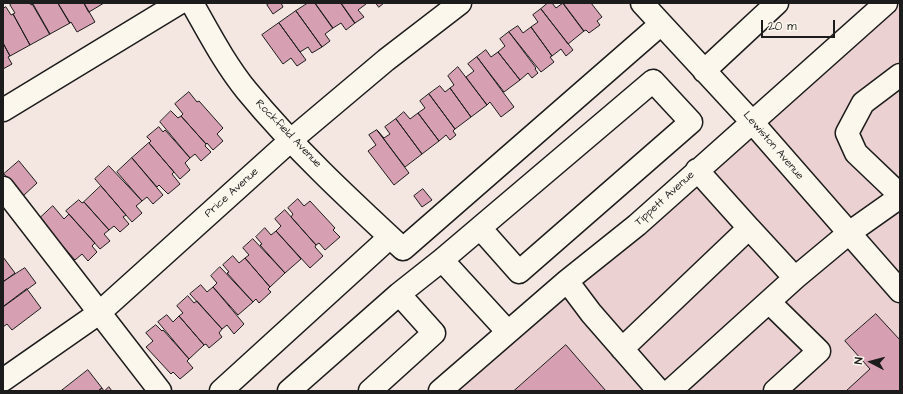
<!DOCTYPE html>
<html>
<head>
<meta charset="utf-8">
<style>
  body { margin:0 }
  #map { position:relative; width:903px; height:394px; overflow:hidden; background:#f4e6e0; font-family:"Architects Daughter",sans-serif }
  canvas { display:block }
  .frame { position:absolute; inset:0; border:4px solid #1c1c1c; pointer-events:none }
  .north { position:absolute; left:851px; top:342px; width:40px; height:40px; -webkit-text-stroke:3px #fbf7ec; paint-order:stroke; rotate:276deg; font-size:11px; font-weight:700; line-height:16px; text-align:center; color:#1c1c1c }
  .north::after { content:''; display:block; margin:auto; width:14px; height:18px; background:#1c1c1c; clip-path:polygon(50% 0,100% 100%,50% 72%,0 100%) }
  .scale { position:absolute; left:761px; top:20px; width:74px; height:18px; box-sizing:border-box; border:2px solid #1c1c1c; border-top:0; padding-left:5px; font-size:12px; line-height:14px; white-space:nowrap; color:#1c1c1c; -webkit-text-stroke:3px #fbf7ec; paint-order:stroke }
</style>
</head>
<body>
<div id="map">
<canvas width="903" height="394"></canvas>
<div class="frame"></div>
<div class="north">N</div>
<div class="scale">20 m</div>
</div>
<script>
const ctx = document.querySelector('canvas').getContext('2d');
ctx.lineJoin = 'round';
function fill(path, color) { ctx.fillStyle = color; ctx.fill(path, 'evenodd'); }
function strokePath(path, color, width, dash) { ctx.strokeStyle = color; ctx.lineWidth = width; ctx.lineCap = dash ? 'butt' : 'round'; ctx.setLineDash(dash || []); ctx.stroke(path); }
function write(font, color, halo, rows, align = 'center') {
  ctx.font = font + ' "Architects Daughter",sans-serif'; ctx.lineWidth = 3.5; ctx.setLineDash([]); ctx.textBaseline = 'middle'; ctx.strokeStyle = halo; ctx.fillStyle = color; for (const [text, x, y, turn = 0] of rows) {
    ctx.save(); ctx.translate(x, y); ctx.rotate((+turn || 0) * Math.PI / 180); ctx.textAlign = isNaN(turn) ? turn : align; if (halo) ctx.strokeText(text, 0, 0); ctx.fillText(text, 0, 0); ctx.restore();
  }
}
fill(new Path2D(`
  M879,3H900V391H442Z`), '#ebd1d2');
const building = new Path2D(`
  M13,3H30L31,5L33,4L50,34L30,45L13,14L15,13L10,5Z
  M32,3H58L70,23L50,34Z
  M58,3H84L95,22L77,32L71,22L70,23Z
  M84,3H104L89,12Z
  M270,3H281L283,7L273,14L267,5Z
  M308,3H315L333,28L325,34L330,41L322,47L296,11Z
  M315,3H341L355,23L346,30L341,23L333,28Z
  M341,3H365L366,4L358,10L364,17L355,23Z
  M376,3H384L379,7Z
  M548,3H552L556,8L563,3L584,31L568,44L541,9Z
  M563,3H591L602,17L597,21L600,25L589,33L586,30L584,31Z
  M6,7L11,15L13,14L30,45L10,56L3,43V9Z
  M541,9L573,50L566,56L561,49L552,56L531,27L538,22L533,15Z
  M296,11L322,47L312,53L308,47L300,52L279,23Z
  M279,23L306,60L297,66L291,58L283,64L262,35Z
  M518,26L523,33L531,27L552,56L550,57L554,62L541,72L509,32Z
  M509,32L536,68L535,69L538,73L532,78L528,73L520,80L498,52L505,46L500,39Z
  M3,43L10,56L8,57L12,64L3,69Z
  M486,50L491,57L498,52L520,80L504,92L477,57Z
  M477,57L514,107L501,117L490,102L487,105L466,77L474,71L468,64Z
  M458,67L487,105L471,117L450,88L454,85L448,76Z
  M440,86L445,92L450,88L471,117L455,129L429,94Z
  M189,92L197,102L199,101L223,128L217,134L223,141L213,150L207,143L206,144L181,116L183,114L175,104Z
  M429,94L455,129L453,131L456,135L450,140L446,135L439,141L418,113L425,108L420,101Z
  M171,111L178,118L181,116L206,144L205,146L211,152L201,161L195,154L190,158L160,122Z
  M404,112L410,119L418,113L439,141L422,154L396,119Z
  M396,119L422,154L405,167L377,130L384,138L390,134L385,127Z
  M159,127L163,132L165,130L190,158L185,163L190,170L180,179L149,143L151,141L147,137Z
  M377,130L409,173L394,185L368,151L376,145L369,135Z
  M149,143L174,172L172,174L180,184L168,194L159,185L157,187L132,158Z
  M132,158L163,195L153,204L147,197L142,201L117,172Z
  M19,161L37,183L23,196L4,174Z
  M109,166L142,201L136,206L142,213L132,222L95,179Z
  M101,186L126,215L123,217L129,224L120,232L114,226L109,230L84,202Z
  M423,189L432,200L422,207L414,196Z
  M298,199L304,206L310,201L335,228L333,230L340,237L325,250L319,243L316,245L291,217L293,214L288,208Z
  M79,200L82,203L84,202L109,230L104,234L110,241L100,249L66,211Z
  M53,206L64,219L69,214L95,243L92,246L97,252L88,261L82,254L75,260L39,219Z
  M285,210L316,245L315,247L323,256L310,268L276,231L281,226L275,219Z
  M265,228L271,235L276,231L301,259L285,273L260,245L262,244L256,237Z
  M253,239L285,273L270,287L245,258L249,255L243,248Z
  M233,256L239,263L245,258L270,287L268,289L271,292L259,303L256,299L253,302L227,273L229,272L223,265Z
  M3,257L15,273L3,282Z
  M220,267L253,302L238,315L213,287L217,283L211,276Z
  M25,268L36,283L3,307V282Z
  M201,285L207,292L213,287L244,324L234,334L227,325L222,329L190,294Z
  M27,289L41,308L12,330L7,324L3,327V307Z
  M188,296L194,303L197,301L222,329L219,333L222,337L209,348L206,344L204,345L179,316L183,313L177,306Z
  M876,314L900,340V391H846L870,369L845,341Z
  M167,315L173,322L179,316L204,345L189,359L158,322Z
  M156,325L162,331L163,330L189,359L187,361L193,368L180,379L173,372L171,374L146,347L153,341L146,333Z
  M566,345L606,391H514Z
  M88,370L102,388L98,391H61Z
  M109,387L112,391H98L102,388L104,391Z`);
fill(building, '#d7a0b2');
strokePath(building, '#1c1c1c', 1);
const minor = new Path2D(`
  M192,3C209,33 225,64 247,91C294,148 349,199 403,249L661,24
  M642,3L752,122L900,291
  M704,71L777,3
  M900,75L863,103L847,133L856,153L900,195
  M3,110L179,3
  M697,170L749,228
  M3,188L160,391
  M480,228L519,272L691,122L653,81L442,260L508,332
  M795,278L849,233L900,197
  M567,281L591,313L659,391
  M769,302L819,351L775,391
  M622,349L749,228L795,278L670,391
  M3,380L99,313L291,140L386,60L460,3
  M221,391L390,237
  M289,391L399,294L442,260
  M370,391L434,333L399,294
  M440,391L567,281L637,225L886,3`);
strokePath(minor, '#1c1c1c', 25);
strokePath(minor, '#fbf7ec', 22);
write('11px', '#1c1c1c', '#fbf7ec', [
  ["Rockfield Avenue",288,134,46],
  ["Lewiston Avenue",773,146,49],
  ["Price Avenue",232,193,-42],
  ["Tippett Avenue",665,199,-42]
]);
</script>
</body>
</html>
